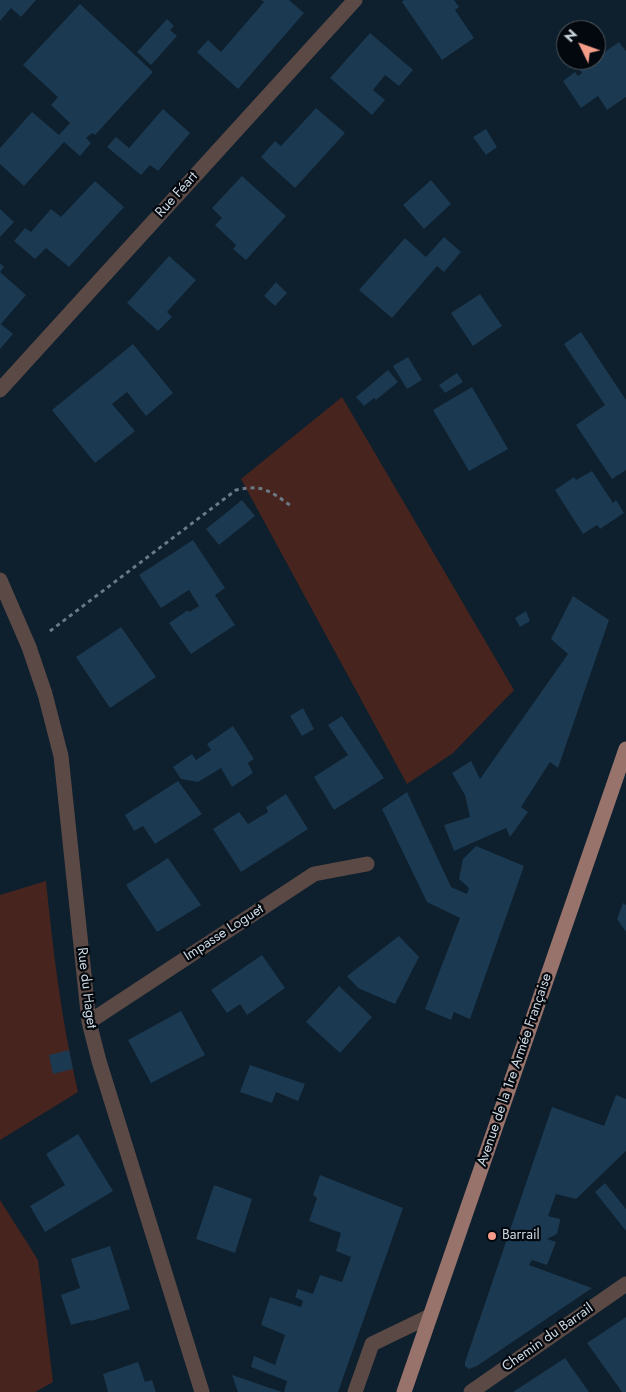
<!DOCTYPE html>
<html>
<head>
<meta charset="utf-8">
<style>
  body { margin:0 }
  #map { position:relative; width:626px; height:1392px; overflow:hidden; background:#0e1f2d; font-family:Jost,sans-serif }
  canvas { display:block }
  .north { position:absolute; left:556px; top:20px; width:50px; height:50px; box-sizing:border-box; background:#03080e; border:1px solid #535b62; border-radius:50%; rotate:312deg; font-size:14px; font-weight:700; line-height:20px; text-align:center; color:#ccd7e0 }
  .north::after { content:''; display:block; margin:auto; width:18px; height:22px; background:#f49e8a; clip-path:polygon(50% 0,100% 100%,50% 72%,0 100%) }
</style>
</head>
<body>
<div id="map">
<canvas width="626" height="1392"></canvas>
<div class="north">N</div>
</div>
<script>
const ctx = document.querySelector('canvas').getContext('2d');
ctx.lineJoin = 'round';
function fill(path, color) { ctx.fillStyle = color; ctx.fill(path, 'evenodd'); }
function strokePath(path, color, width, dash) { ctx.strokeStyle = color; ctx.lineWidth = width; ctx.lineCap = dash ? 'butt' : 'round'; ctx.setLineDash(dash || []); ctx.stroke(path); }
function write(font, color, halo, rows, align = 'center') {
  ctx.font = font + ' Jost,sans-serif'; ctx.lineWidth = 4.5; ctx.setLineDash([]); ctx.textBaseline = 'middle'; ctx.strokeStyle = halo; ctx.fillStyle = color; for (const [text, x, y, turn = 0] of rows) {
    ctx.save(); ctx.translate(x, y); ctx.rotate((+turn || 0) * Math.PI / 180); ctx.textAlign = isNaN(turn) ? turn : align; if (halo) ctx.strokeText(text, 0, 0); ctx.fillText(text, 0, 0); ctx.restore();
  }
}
fill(new Path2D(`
  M342,397L514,690L453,753L407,784L241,479Z
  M46,881C53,952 62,1023 78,1092L0,1140V895Z
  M0,1200L38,1260L53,1382L35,1392H0Z`), '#47251e');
fill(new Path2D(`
  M0,0H36L21,17L11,8L0,21Z
  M261,0H289L304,13L238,89L197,52L208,40L221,52L264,2Z
  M404,0H454L459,7L455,10L474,38L442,60L402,2Z
  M80,4L153,72L95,135L92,133L86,138L91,143L80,156L64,142L24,186L0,164V148L32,112L59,135L70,123L51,105L58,97L23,65Z
  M167,19L174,26L170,30L177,36L151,65L137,52Z
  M370,33L413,70L399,86L385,75L373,90L385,100L372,115L330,78Z
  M619,42L626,51V97L607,110L598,96L581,108L563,81L575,72L578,76L582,73L579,69L593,60H596V58Z
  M316,108L345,133L295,188L261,157L275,141L281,146Z
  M163,109L190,133L158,171L150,165L141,175L107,147L116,137L129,148Z
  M486,129L497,147L486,155L473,137Z
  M242,176L286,216L246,260L233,249L236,245L215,225L222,218L212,208Z
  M431,180L451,204L424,229L403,205Z
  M95,181L124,207L69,267L46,248L35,259L14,241L25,228L31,232L51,209L61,217Z
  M0,209L14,222L0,237Z
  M444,237L461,252L444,272L437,266L392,318L359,290L405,238L426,257Z
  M169,256L196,280L167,312L172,317L158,331L127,303Z
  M0,263L4,267L0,272L26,295L1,324L13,334L0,349Z
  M276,282L287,293L275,306L264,296Z
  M480,294L502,326L473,346L451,313Z
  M581,332L626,400V470L612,479L576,425L605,405L564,344Z
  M133,344L173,393L146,416L127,392L112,404L135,431L95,463L52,410Z
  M408,357L422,380L407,389L393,366Z
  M388,370L398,382L376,400L374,398L364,406L356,397Z
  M457,373L463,382L445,393L439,385Z
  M472,387L508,449L469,471L433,410Z
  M592,471L613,503L616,500L624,513L600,529L597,525L583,534L555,490L574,477L576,480Z
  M242,500L255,516L219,545L206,529Z
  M193,540L225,588L215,595L235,625L191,654L169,623L188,610L189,612L199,606L189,590L161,608L139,575Z
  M573,596L609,620L558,768L550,762L521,807L528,812L510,837L506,828L454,851L444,825L470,817L465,795L452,773L471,761L480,779L568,654L551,639Z
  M526,611L530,621L520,627L515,618Z
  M121,627L156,677L110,708L76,657Z
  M303,708L314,729L302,736L290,716Z
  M342,716L384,778L334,810L314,777L348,755L328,725Z
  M233,726L254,759L248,763L253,773L232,787L221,768L198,782L181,779L173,767L192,754L196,760L211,750L207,744Z
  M178,781L202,814L155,844L143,826L134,831L125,815Z
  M407,792L451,887L467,894L469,888L459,879L463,859L476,846L524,866L470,1019L454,1012L451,1020L425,1009L460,918L427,902L382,809Z
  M286,794L308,829L241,872L213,829L239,812L248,824L268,812L266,807Z
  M168,858L201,905L157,932L126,885Z
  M623,903L626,905V932L617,919Z
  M399,936L419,957L395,1004L358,988L347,976Z
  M262,955L285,988L247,1015L240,1004L227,1013L211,990Z
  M339,986L372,1017L340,1053L306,1022Z
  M181,1011L205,1055L151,1083L128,1040Z
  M69,1050L73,1069L53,1074L49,1055Z
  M250,1065L305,1084L298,1101L276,1092L272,1103L240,1092Z
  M616,1095L626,1099V1151L576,1199L556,1194L548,1216L560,1219V1221L557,1234L547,1239L556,1242L547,1265L532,1260L529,1265L592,1288L477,1366L469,1369L465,1366V1362L552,1107L604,1126Z
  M78,1134L113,1191L45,1232L30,1206L65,1185L46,1154Z
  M320,1175L403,1208L338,1392H284L287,1381L251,1367L254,1356L275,1365L285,1335L261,1325L270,1297L301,1307L303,1301L295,1297L298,1289L313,1294L320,1275L342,1282L351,1257L336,1251L341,1233L309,1221L317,1198L313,1195Z
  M605,1183L626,1209V1231L595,1192Z
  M214,1185L252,1199L235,1253L196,1239Z
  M110,1246L130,1309L91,1321L90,1320L71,1325L61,1295L80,1288L71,1259Z
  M626,1317V1392H622L587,1343Z
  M565,1358L589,1392H513Z
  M138,1362L145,1382L152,1380L156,1392H108L103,1374Z
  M232,1375L282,1392H238Z`), '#1b3950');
strokePath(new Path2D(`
  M50,631L236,490C263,484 270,491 291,506`), '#6c7a85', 3, [4, 4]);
strokePath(new Path2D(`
  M0,390L355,0
  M0,580L29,647L45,694L61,756L89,1022L99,1061L202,1392
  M89,1022L314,874L367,864
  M355,1392L372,1344L430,1316
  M471,1392L626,1284`), '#5a4945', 15);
strokePath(new Path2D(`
  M404,1392L626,749`), '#97736b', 15);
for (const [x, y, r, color] of [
  [492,1236,5,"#f49e8a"]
]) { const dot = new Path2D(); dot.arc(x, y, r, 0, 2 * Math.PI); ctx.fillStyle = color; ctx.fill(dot); strokePath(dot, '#03080e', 2); }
write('14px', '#ccd7e0', '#03080e', [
  ["Rue Féart",177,195,-48],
  ["Impasse Loguet",224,933,-33],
  ["Rue du Haget",86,988,83],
  ["Avenue de la 1re Armée Française",515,1070,-71],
  ["Chemin du Barrail",548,1338,-35]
]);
write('14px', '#ccd7e0', '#03080e', [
  ["Barrail",502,1236]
], 'left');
</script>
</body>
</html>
